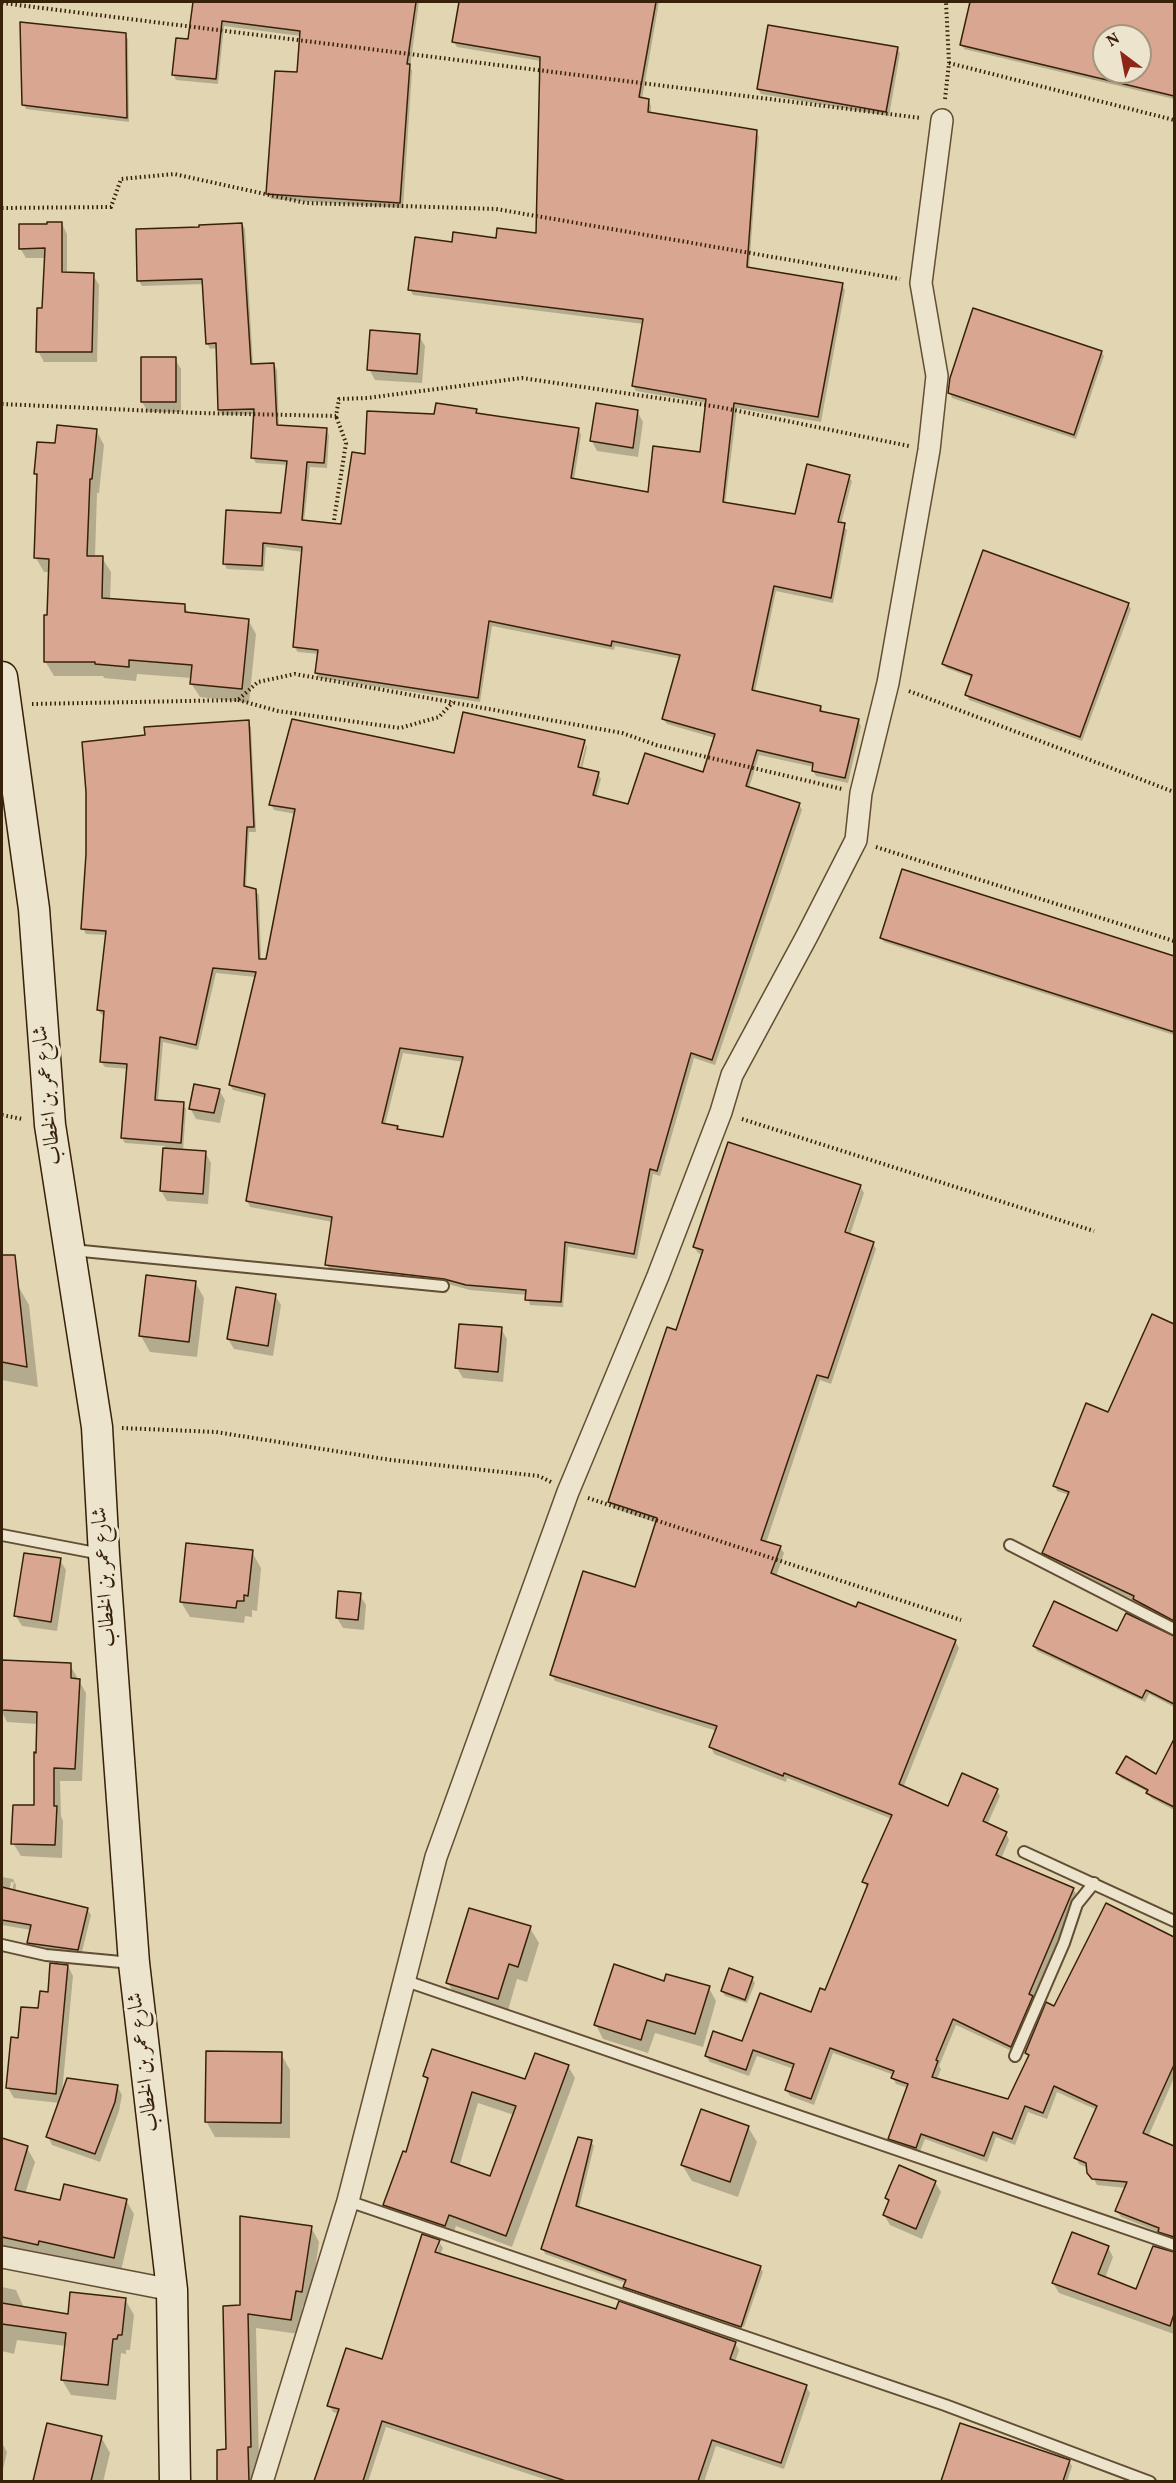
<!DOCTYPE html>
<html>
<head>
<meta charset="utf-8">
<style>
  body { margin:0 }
  #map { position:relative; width:1176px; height:2483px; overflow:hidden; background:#e2d5b1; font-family:Vollkorn,serif }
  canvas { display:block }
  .frame { position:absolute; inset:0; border:3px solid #382109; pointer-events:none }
  .north { position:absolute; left:1092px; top:24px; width:60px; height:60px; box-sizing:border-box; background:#ece4cc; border:2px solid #a4967e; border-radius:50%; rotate:328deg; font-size:16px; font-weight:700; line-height:24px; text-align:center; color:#382109 }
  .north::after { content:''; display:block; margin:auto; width:21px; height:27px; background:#8f2418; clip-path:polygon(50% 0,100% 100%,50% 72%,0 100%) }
</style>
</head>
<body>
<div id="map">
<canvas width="1176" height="2483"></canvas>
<div class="frame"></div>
<div class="north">N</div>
</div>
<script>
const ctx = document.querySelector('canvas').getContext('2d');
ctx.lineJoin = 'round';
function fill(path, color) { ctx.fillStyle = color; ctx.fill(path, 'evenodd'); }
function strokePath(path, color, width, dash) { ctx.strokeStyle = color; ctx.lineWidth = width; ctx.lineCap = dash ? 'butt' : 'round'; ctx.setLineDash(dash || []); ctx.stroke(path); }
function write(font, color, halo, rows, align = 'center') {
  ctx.font = font + ' Vollkorn,Amiri,serif'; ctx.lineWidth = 6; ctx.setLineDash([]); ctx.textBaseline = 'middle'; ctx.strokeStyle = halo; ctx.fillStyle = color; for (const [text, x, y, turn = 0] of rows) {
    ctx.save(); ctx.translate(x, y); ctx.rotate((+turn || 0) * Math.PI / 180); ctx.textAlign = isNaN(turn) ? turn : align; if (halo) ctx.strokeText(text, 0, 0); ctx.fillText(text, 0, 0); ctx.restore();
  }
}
fill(new Path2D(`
  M195,2H419L410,67L412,71L403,208L271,199L268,193L298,74L301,36L224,26L218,84L176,80L173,74L189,41Z
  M461,2H659L642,99L648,100L651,106V114L756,131L759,137L749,269L842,285L845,290L821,422L737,408L725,504L796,516L849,476L850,478H847L834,529L837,530L850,479L852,481L841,524L847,530L833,603L776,591L755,692L820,707L824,713L858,721L861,726L848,783L816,776L813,771L814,767L759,755L749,788L799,804L802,810L715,1065L694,1058L660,1176L653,1174L637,1259L568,1247L563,1307L530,1305L527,1295L470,1290L448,1284L330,1270L327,1265L333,1222L250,1207L247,1201L266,1098L233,1090L230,1085L256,977L216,973L198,1050L163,1042L158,1101L183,1104L186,1109L183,1151L205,1152L211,1163L208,1204L167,1201L161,1191L165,1146L125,1143L122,1138L128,1069L105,1067L101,1062L105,1016L102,1015L98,1010L107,935L86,934L83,929L248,722L251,727L256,832H249L246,888L255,890L259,895L261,960L268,961L296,814L274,810L271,804L455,755L584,742L586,744H583L575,774L578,775L586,744L587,747L582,769L598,774L601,779L596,797L629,805L704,774L715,738L667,724L663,719L681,659L615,646L614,650L492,626L480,702L319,678L316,673L319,654L298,652L294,647L303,552L266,547L264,571L227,569L224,564L282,514L288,465L256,463L253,458L255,414L222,415L219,410L217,348L210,349L207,343L204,284L142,286L139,281L200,228L242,224L245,229L253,365L274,364L277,370L279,427L326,430L329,435L327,468L310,467L304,522L342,526L366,455L435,416L476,410L478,415L578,429L581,435L574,480L649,493L701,453L707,403L636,391L633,386L644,324L413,295L410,289L453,243L537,234L541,61L457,47L454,42ZM403,1053L464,1062L444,1139L399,1131L397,1127L385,1125Z
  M971,2H1174V99L964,49L962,45ZM1104,36H1140V72H1104Z
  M125,34L128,39L129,122L26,109L24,105Z
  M897,49L900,53L889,116L761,94L758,89Z
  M62,224L67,234V274L93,275L99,285L97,362H44L38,351L44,310L46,258H26L20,248Z
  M419,336L425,346L422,383L375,380L369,369Z
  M1101,352L1104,356L1076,439L952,398L950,393Z
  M175,359L181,369V412H148L142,402Z
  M637,411L643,422L638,457L597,451L592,441Z
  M96,430L104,445L99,493H97L95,557L102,558L111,572L110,600L184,605L189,614L248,620L256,634L249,703L200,697L191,683L192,678L137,674L136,681L104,678L103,676H54L45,661L50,572H44L36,558L39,478L36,474L56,445Z
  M1128,604L1131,609L1082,741L969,700L967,695L973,678L946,668L943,664Z
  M903,871L1174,957V1035L884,942L881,938Z
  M219,1090L225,1100L220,1123L196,1119L190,1108Z
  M860,1186L864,1193L850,1235L873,1243L876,1249L831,1384L820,1380L766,1543L780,1547L784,1553L776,1577L857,1609L955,1641L959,1648L903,1788L949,1808L997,1790L1000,1796L987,1825L1006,1833L1009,1840L1001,1859L1073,1889L1077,1895L1033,1999L1035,2004L1014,2052L956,2025L939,2066L941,2069L937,2079L1009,2101L1029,2058L1026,2053L1054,2008L1107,1905L1174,1939V2078L1148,2137L1174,2147V2242L1163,2238L1161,2233L1121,2217L1117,2211L1126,2188L1097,2185L1088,2168L1079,2164L1076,2158L1097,2110L1057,2092L1047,2119L1028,2112L1015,2145L996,2137L987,2162L925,2139L919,2154L894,2145L890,2139L908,2088L896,2084L893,2078L894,2075L833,2053L814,2105L790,2096L786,2090L794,2069L757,2056L749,2076L710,2062L706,2056L743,2043L812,2014L825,1991L867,1888L864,1882L892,1819L787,1778L786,1782L714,1754L711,1747L717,1731L555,1681L552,1675L636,1589L657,1523L613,1508L610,1502L677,1332L703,1255L698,1253L694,1247ZM858,1189H861L844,1240L841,1239Z
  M2,1280L17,1284L29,1305L38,1387L2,1380Z
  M195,1282L204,1298L197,1357L150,1352L141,1336Z
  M275,1295L281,1305L273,1356L234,1349L228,1339Z
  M1174,1321V1624L1137,1604L1141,1603L1136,1598V1601L1046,1558L1043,1553L1069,1495L1057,1491L1055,1485Z
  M501,1329L507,1339L503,1382L463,1378L457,1368Z
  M252,1552L261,1568L257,1611L252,1610V1617L245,1616L244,1623L190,1617L181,1602Z
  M60,1560L66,1570L57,1631L22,1626L16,1616Z
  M360,1595L366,1605L364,1630L343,1628L337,1618Z
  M1127,1615L1174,1639V1707L1149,1694L1145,1702L1037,1651L1034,1646L1118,1633Z
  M2,1662L70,1665L86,1693L82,1781H60L61,1816L63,1821L62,1858L21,1856L13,1843L36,1807L38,1724L7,1722L2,1712Z
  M1174,1742V1810L1151,1798L1148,1792L1121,1778L1118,1773L1157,1776Z
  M2,1877L13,1879L16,1885L15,1892L87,1909L91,1915L81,1956L32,1949L28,1943L31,1930L2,1925ZM11,1882H14L11,1897H8Z
  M530,1928L539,1943L527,1982L517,1979L507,2014L457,1999L448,1983Z
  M68,1966L73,1976L62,2093L117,2086L122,2095L119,2111L100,2162L52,2145L48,2136L60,2103L14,2098L8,2088L19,2040Z
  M752,1978L755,1983L747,2003L725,1996L722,1991Z
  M665,1983L709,1988L716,2001L703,2047L655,2033L648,2053L603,2039L596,2025Z
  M281,2054L290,2070V2138L215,2137L206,2121Z
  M568,2066L575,2078L512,2247L456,2226L452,2237L391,2216L384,2205L407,2154L428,2083L425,2076L526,2081ZM478,2103L514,2115L491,2178L459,2167Z
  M748,2127L757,2142L738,2197L692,2181L682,2165Z
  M2,2140L27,2148L35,2162L25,2194L61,2202L126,2200L134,2214L121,2271L46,2254L45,2259L2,2248Z
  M591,2142L594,2146L579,2208L760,2267L763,2272L744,2327L627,2287V2290L626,2283L545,2254L543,2249Z
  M935,2182L941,2192L922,2239L890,2225L884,2215L889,2203L886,2198Z
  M311,2227L319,2242L310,2306L303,2305L299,2334L256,2328L259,2462H256V2482H219V2451H227L241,2307Z
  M423,2236L439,2242L443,2248L440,2255L617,2311L619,2303L735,2343L739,2350L735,2362L806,2386L810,2393L784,2469L716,2446L704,2482H553L386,2427L368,2482H316L339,2414L333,2412L329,2405L347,2349L383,2361ZM437,2244H440L434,2260L431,2258Z
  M1108,2247L1113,2257L1105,2278L1137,2291L1172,2253L1174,2259V2334L1059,2293L1053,2283Z
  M2,2287L16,2290L24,2308L69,2316L125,2299L134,2315L130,2350H126V2354L121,2353L116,2400L71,2395L62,2380L66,2346L17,2340L14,2354L2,2351Z
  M627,2290L744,2330L743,2331L628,2292Z
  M48,2425L101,2437L110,2453L103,2482H35Z
  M961,2425L1069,2461L1072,2466L1067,2482H942Z
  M2,2443L7,2452L2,2474Z`), '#0003');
const building = new Path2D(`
  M193,2H416L407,64H410L400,203L266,194L275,71L297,72L300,31L222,21L216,79L172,75L176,38L188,39Z
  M459,2H656L639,97L649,99L648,112L757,130L747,267L843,283L818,417L734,403L723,502L795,514L807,464L850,475L838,522L845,523L831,598L774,586L752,690L821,706L820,711L859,719L845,778L812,771L813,763L757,750L746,786L800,803L712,1060L691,1053L657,1171L650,1169L634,1254L565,1242L561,1302L525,1300L526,1290L466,1285L444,1279L325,1265L332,1217L246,1201L265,1094L229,1085L256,972L213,968L196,1045L160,1037L155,1100L184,1102L181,1143L121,1138L127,1064L100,1062L104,1011L97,1010L106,931L81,929L86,854V792L82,742L145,735L144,727L249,720L254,827H247L244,886L256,889L259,959H266L295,809L269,805L292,719L454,753L463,712L552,732L585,740L578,767L599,772L593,795L628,804L645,753L703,772L715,734L662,719L680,655L612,641L611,646L489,621L478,698L315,673L318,650L293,647L302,547L263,543L262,566L223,564L226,510L281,513L287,461L251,458L254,409L218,410L216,343L206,344L202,279L137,281L136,229L199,227V225L242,223L251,364L274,363L277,425L327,428L324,463L307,462L302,520L341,524L352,452L365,454L367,411L434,414L436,403L477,409L476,413L579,428L571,478L648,492L653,446L700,452L706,399L632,386L643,319L408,290L415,237L452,242L453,232L496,238L497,228L536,233L540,57L452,42ZM400,1048L463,1057L443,1137L397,1129L398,1126L382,1123Z
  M970,2H1174V96L960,45ZM1104,36H1140V72H1104Z
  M20,22L126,33L127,118L22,105Z
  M768,25L898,47L886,112L757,89Z
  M47,222H62V272L94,273L92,352H36L37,308H42L45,248L19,249V224H47Z
  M973,308L1102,351L1074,435L948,393L950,378Z
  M370,330L420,334L417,374L367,370Z
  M141,357H176V402H141Z
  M596,403L638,410L633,448L590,441Z
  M57,425L97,429L92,479H90L87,556H103L102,598L185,604V612L249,619L242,689L190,684L192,665L129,660V667L95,664V662H44V615H47L49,559L34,558L37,474H34L37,442L55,443Z
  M983,550L1129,603L1080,737L965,695L972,675L942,664Z
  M902,869L1174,956V1032L880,938Z
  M194,1084L220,1089L214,1113L189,1109Z
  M728,1142L861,1185L845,1232L874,1242L828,1378L817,1375L761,1540L781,1546L771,1573L856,1607L858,1602L956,1640L899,1784L948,1806L962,1773L998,1789L983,1821L1007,1832L996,1855L1074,1888L1029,1994L1033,1996L1011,2047L953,2019L936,2060L938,2061L932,2077L1008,2099L1029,2055L1025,2053L1046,2002L1054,2006L1106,1903L1174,1937V2065L1143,2133L1174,2146V2237L1158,2232L1159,2228L1115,2211L1127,2182L1092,2179L1087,2173L1086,2163L1074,2158L1097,2106L1054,2086L1043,2113L1025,2106L1012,2139L993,2132L984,2156L921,2134L916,2148L888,2139L908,2084L891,2078L894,2071L830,2048L811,2099L785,2090L794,2064L753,2050L746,2070L705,2056L713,2031L742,2041L760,1993L811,2012L820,1988L825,1990L868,1884L862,1882L892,1815L784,1773L783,1776L709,1747L717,1726L550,1675L583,1571L635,1587L657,1518L608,1502L667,1327L676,1330L703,1250L693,1247Z
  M163,1148L206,1151L203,1194L160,1191Z
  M2,1255H15L27,1367L2,1362Z
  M146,1275L196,1281L189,1342L139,1336Z
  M236,1287L276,1294L268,1346L227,1339Z
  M1152,1314L1174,1324V1621L1133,1599L1134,1596L1042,1553L1069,1492L1053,1486L1086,1403L1108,1412Z
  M459,1324L502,1327L498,1372L455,1368Z
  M186,1543L253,1550L248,1596L244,1595V1601H237L236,1608L180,1602Z
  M24,1553L61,1558L51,1622L14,1616Z
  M338,1591L361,1593L358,1620L336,1618Z
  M1054,1601L1117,1631L1126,1613L1174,1636V1704L1146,1690L1142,1698L1033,1646Z
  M2,1660L71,1663V1678L80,1679L75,1769L54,1768V1806H57L55,1845L11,1844L13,1805H34V1752L36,1753L37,1712L2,1710Z
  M1174,1739V1807L1146,1793L1148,1790L1116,1773L1126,1756L1156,1774Z
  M2,1887L88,1908L78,1950L27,1943L31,1925L2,1920Z
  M469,1908L531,1926L518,1967L509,1964L498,1999L446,1983Z
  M50,1963L68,1965L56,2094L6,2088L11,2037L18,2038L21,2007L38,2008L40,1991L48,1992Z
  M614,1964L664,1981L666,1974L710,1986L695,2034L647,2020L641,2040L594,2025Z
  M729,1968L753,1977L745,2000L721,1991Z
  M432,2049L525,2079L535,2053L569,2065L506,2236L449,2215L445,2226L383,2205L403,2151L406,2152L428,2078L423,2076ZM472,2092L516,2106L490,2176L451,2162Z
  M206,2051L282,2052L281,2123L205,2122Z
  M67,2078L118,2085L115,2102L95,2154L46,2137Z
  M701,2109L749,2126L730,2182L681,2165Z
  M578,2137L592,2140L576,2206L761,2266L741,2327L623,2287L626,2280L541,2249Z
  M2,2138L28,2146L15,2190L60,2200L64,2184L127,2199L114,2258L39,2241L38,2245L2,2237Z
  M899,2165L936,2181L916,2229L883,2215L889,2200L885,2198Z
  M240,2216L312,2226L302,2292L296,2291L291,2320L248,2314L251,2447H248L249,2481H217V2450L226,2449L223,2306L240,2305Z
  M1072,2232L1109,2246L1098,2274L1136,2289L1153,2246L1174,2252V2314L1170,2326L1052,2283Z
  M422,2234L440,2240L435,2252L616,2309L619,2301L736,2342L730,2359L807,2385L781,2463L712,2440L698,2481H566L382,2421L363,2481H314L339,2409L327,2406L346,2348L382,2359Z
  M70,2292L126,2298L122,2335H118L117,2339H113L108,2385L61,2380L66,2333L2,2324V2303L68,2314Z
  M47,2423L102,2436L91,2481H33Z
  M960,2423L1070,2460L1063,2481H941Z`);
fill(building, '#d8a691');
strokePath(building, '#382109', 1.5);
const service = new Path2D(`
  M72,1250L443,1286
  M2,1535L101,1554
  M1010,1545L1174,1629
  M1024,1852L1174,1921
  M2,1945L46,1955L132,1963
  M406,1981L1174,2245
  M1015,2056L1064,1943L1077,1904L1094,1883
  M348,2201L945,2405L1150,2482`);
const minor = new Path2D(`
  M2,2257L172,2290
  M262,2482L348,2201L436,1857L568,1492L658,1276L721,1112L732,1075L807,936L856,840L861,793L888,683L929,450L937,376L921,283L942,120`);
const secondary = new Path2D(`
  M2,677L34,909L50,1125L97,1427L104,1555L134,1963L172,2290L175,2482`);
strokePath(service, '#624e33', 14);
strokePath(minor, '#624e33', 24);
strokePath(secondary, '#382109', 33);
strokePath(new Path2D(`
  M2,3L921,118
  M949,63L1174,120
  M945,99L949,63L946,2
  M2,208L111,207L121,179L174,174L306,203L496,209L900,279
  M2,404L199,413L336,416L339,399L367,398L522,378L719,407L909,446
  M334,520L346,443L336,416
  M909,691L1174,792
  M238,700L278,711L400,728L439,717L453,702
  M32,704L238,700L258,682L295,674L622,733L656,745L842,789
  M876,847L1174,941
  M2,1115L22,1119
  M742,1119L1094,1231
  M122,1428L216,1432L391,1460L539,1476L551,1482
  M588,1498L961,1620`), '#382109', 4, [1.5, 3]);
strokePath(service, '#ece4cc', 10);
strokePath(minor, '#ece4cc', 21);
strokePath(secondary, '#ece4cc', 30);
write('21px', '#382109', '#ece4cc', [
  ["شارع عمر بن الخطاب",49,1095,-96],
  ["شارع عمر بن الخطاب",106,1577,-94],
  ["شارع عمر بن الخطاب",145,2062,-97]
]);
</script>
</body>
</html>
